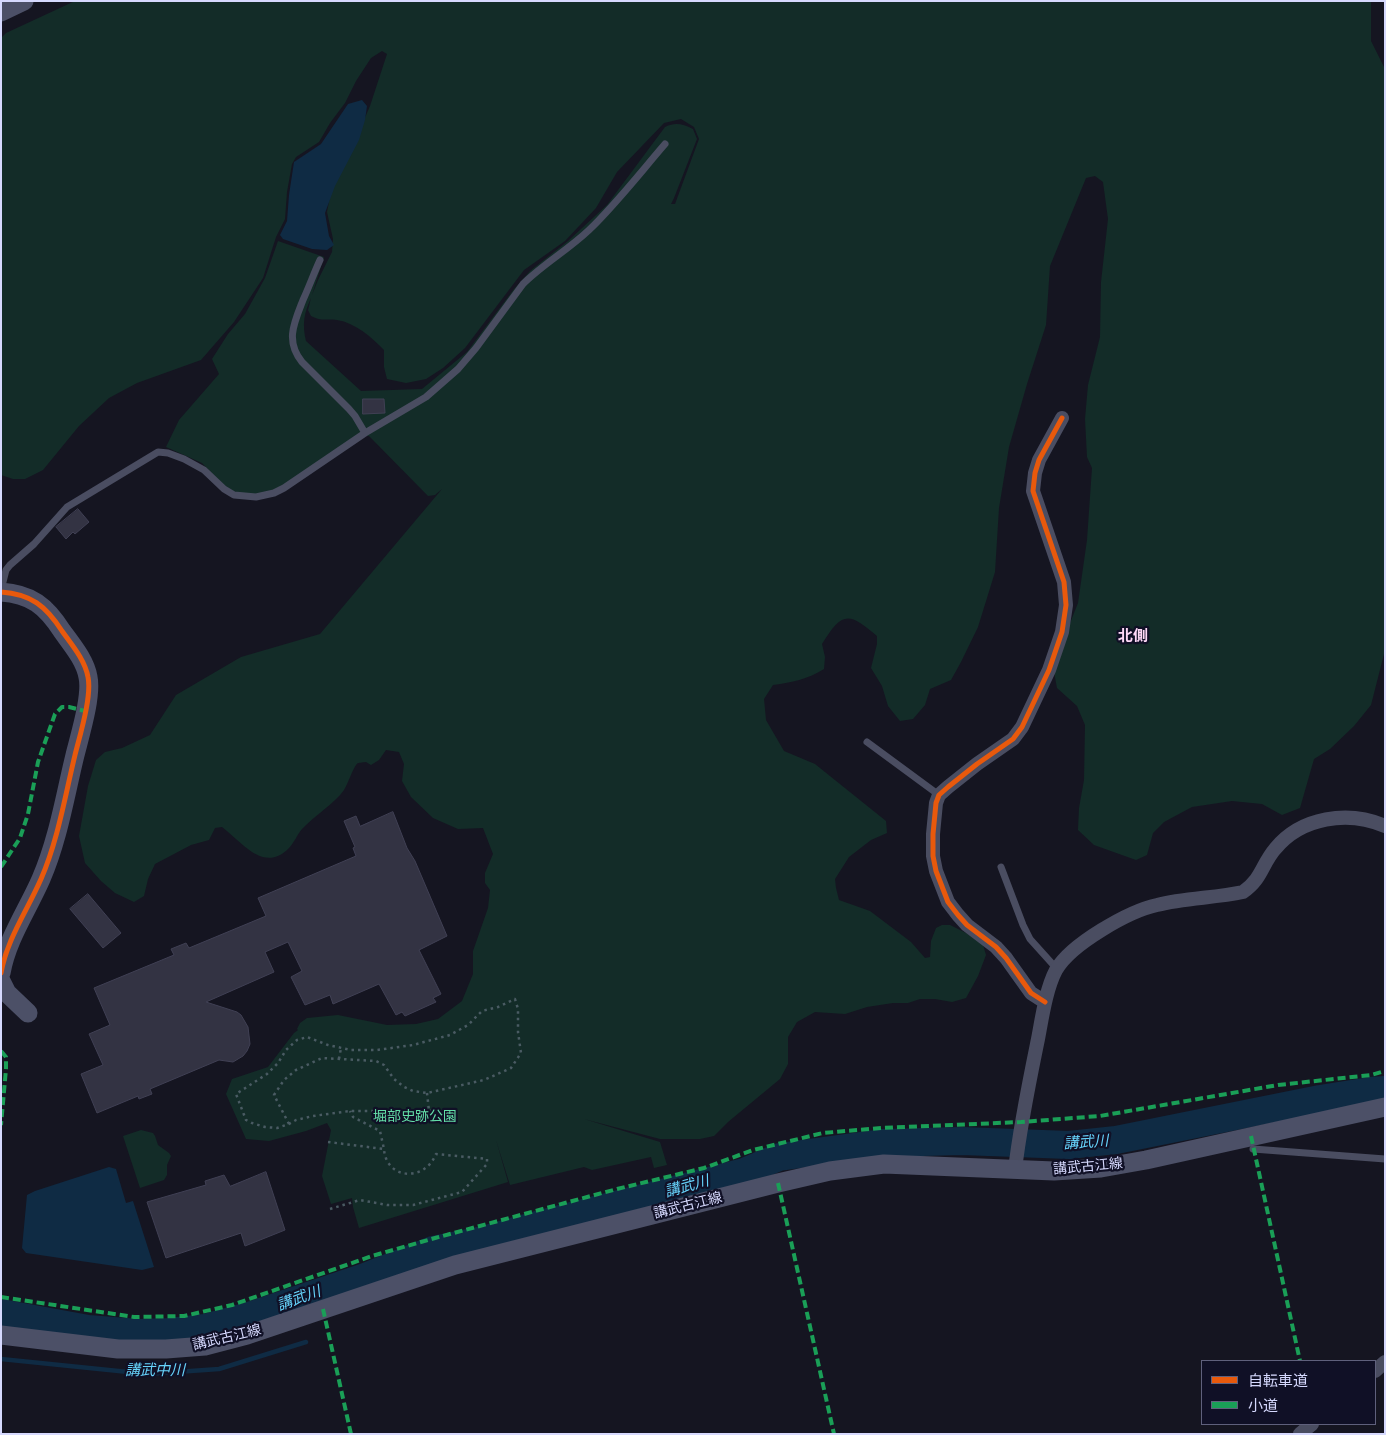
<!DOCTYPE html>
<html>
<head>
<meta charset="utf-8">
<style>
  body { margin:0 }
  #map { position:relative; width:1386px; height:1435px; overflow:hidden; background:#151521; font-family:Signika,"Noto Sans JP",sans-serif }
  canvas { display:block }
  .frame { position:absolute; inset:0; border:2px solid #d6d9fe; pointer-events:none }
  .legend { position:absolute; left:1201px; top:1360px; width:175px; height:65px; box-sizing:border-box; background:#101026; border:1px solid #5f607c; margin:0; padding:6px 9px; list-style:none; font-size:15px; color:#d6d9fe }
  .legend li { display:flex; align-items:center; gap:10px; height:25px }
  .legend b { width:25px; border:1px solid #5f607c }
</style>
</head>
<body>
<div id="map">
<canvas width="1386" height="1435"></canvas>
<div class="frame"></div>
<ul class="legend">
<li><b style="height:6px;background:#e8590c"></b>自転車道</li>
<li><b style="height:6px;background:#1a9f57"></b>小道</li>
</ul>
</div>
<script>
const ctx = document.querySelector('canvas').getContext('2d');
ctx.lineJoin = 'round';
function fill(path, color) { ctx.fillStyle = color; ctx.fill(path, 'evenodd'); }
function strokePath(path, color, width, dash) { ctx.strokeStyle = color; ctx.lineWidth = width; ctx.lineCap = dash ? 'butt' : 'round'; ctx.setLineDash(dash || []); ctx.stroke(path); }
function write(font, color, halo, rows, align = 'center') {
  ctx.font = font + ' Signika,"Noto Sans JP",sans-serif'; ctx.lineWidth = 4.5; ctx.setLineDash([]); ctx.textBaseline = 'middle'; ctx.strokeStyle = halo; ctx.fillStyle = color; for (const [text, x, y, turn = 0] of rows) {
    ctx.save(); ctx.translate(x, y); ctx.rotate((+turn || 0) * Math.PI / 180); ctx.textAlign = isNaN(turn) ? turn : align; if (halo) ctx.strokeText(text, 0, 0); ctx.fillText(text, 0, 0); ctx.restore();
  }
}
fill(new Path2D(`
  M75,1H1371V41L1385,69V617L1384,654L1371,705L1354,726L1330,749L1314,759L1300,808L1282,815L1262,804L1232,801L1192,807L1164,822L1153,833L1147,855L1136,860L1094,845L1078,830L1079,808L1084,780L1085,725L1077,706L1057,688L1053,666L1078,603L1087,540L1092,468L1087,457L1085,419L1088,385L1100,337L1101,282L1108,219L1103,182L1095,176L1086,178L1050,266L1046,325L1027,384L1009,447L999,508L995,572L978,627L961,662L951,680L930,689L925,705L913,719L900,721L888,706L882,686L871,668L877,644V636C848,611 842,612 822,644L825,657L824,669C806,680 793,682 773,685L764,699L766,720L784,751L815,764L886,821L887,833L871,840L849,857L835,879L836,888L839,900L870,911L911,942L925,958L930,957L931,941L936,928L942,925H950L974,937L983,945L986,955L978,976L966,998L952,1002L935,999H920L908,1003H893L867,1007L845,1014L815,1012L797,1022L788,1037V1064L780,1079L728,1122L714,1136L700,1139H660L584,1119L660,1142L667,1165L654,1168L651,1157L592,1170L584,1167L510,1185L496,1140L508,1182L359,1228L353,1207L352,1198L331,1204L322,1176L331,1130L327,1123L306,1131L269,1141L246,1139L226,1094L232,1079L268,1067L294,1033L298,1030L297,1029L300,1023L307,1018L338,1015L387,1025L416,1024L438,1019L462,1001L473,974V951L488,908L490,890L485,883V873L493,854L483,828L458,829L433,818L411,797L402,781L404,764L399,752L386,750L379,760L371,765L366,762C365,762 359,763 358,763C354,765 348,784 344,790C335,803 314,816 302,829C297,835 294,843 289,848C264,874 242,842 222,827L215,828L209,840L191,845L155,864L148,879L144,896L134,902L115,893L101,881L85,863L79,836L88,786L96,760L105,752L122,748L150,735L176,695L241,657L320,634L442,489L435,495L428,496L369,436H357L282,487L268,493L249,495L228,490L202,463L166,447L179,420L219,374L212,359L228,334L245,314L265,278L278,241L324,257L312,295L318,280L332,252L333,239L327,212L334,176L357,136L370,106L387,54L382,51L371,58L356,81L345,103L330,123L319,142L296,157L292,164L287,192L285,219L276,237L263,278L234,322L201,360L137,383L109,398L79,426L43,470L25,479H13L1,475V63L2,59L1,38L6,33ZM681,119L694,127L699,139L675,204H671L674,198L697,139L693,129C682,124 676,122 665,127L607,205L568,241L530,271L514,289L467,352L422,389L361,391L306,341C302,324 304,313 311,298L308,310L311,316C323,322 326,318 337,320C356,323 371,337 384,350V367L387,379L406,383L426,379L443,368L465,348L524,270L565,241L596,208L617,172L664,123Z
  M141,1130L153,1133L155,1136L158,1145L169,1153L171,1156L167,1165V1175L164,1180L140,1188L123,1136Z`), '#132c28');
fill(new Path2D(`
  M362,100L367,106L365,120L359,140L335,186L325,213L329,236L334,245L327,250L312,249L283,239L280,235L287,221L289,195L294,162L321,144L348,104Z
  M109,1167L116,1169L126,1203L133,1201L154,1267L142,1270L26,1253L22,1248L27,1195L35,1191Z`), '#0f2b44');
strokePath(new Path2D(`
  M1,1359L148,1374L219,1369L306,1342`), '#0f2b44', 4.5);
strokePath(new Path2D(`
  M1,1313L88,1329L139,1333L169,1332L205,1328L252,1315L365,1277L433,1250L483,1240L544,1223L744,1172L779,1157L882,1143L962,1141L1069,1145L1116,1140L1320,1099L1370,1091L1385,1090`), '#0f2b44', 28);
const building = new Path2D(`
  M363,399H384L385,413L363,414Z
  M78,509L89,522L75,534L73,532L66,539L56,527Z
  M393,812L407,848L415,861L447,936L419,950L441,994L433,998L436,1002L405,1016L402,1012L396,1015L379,984L333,1004L330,995L305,1005L291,977L302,971L288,942L265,952L274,972L206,1002L237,1012L241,1015L248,1027L250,1044L247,1051L243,1056L233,1062L219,1060L150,1089L152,1094L139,1099L138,1096L97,1113L81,1074L103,1065L89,1034L110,1025L94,988L174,955L171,949L186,943L189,948L266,916L258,898L356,856L353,848L355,847L344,821L356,816L360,826Z
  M88,894L121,933L103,948L70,909Z
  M266,1172L285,1230L245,1246L241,1233L166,1258L147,1202L206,1185L205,1181L224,1175L230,1186Z`);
fill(building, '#333343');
strokePath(building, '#404054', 1);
strokePath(new Path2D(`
  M339,1059L341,1048
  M427,1093L429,1111
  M289,1124L274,1095L284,1080L296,1070L322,1058L376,1061L384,1065L394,1079L404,1087L413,1091L427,1093L484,1080L511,1068L521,1053L518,1032V1009L515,999L498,1007L482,1011L468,1025L450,1035L413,1045L377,1050H351L328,1045L307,1037L297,1040L286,1050L278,1063L267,1074L236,1094L246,1120L252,1123L265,1127L277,1128L289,1124L296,1120L313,1116L350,1111H414L424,1117L434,1119L437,1116L436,1112L434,1110L429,1111V1117
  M328,1142L384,1149L380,1131L353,1117L350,1111
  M330,1209L360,1200L387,1205H413L462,1192L487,1164V1159L436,1154C425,1182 386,1180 384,1149`), '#4a5b63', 2.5, [2.5, 4]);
strokePath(new Path2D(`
  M320,260C314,273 309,287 303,300C294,323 285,341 302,362L349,409L355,416L365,433
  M1,590L6,570L10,565L34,544L67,507L158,452L168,453L184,459L204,470L224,489L234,495L256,497L274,493L284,488L365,433L426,397L458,369L476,348L523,284C543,264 568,250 589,230C616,204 640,173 665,144
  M867,742L939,795
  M1001,867L1023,925L1030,939L1057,969
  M1253,1149L1385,1159`), '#4a4d61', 7);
strokePath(new Path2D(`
  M1045,1002L1031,993L1006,958L996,947L967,925L958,915L948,902L936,871L933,856V834L936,803L939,795L948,787L977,764L1013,739L1022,727L1049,670L1062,632L1066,605L1064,582L1033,491L1035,473L1039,460L1062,418
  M1015,1170C1020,1126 1029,1083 1038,1039C1042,1018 1046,989 1056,970C1071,944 1129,911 1157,905C1185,898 1215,898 1243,892C1262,879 1262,864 1275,849C1301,817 1348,810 1385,826
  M1375,1371L1385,1362
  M1300,1434L1312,1424`), '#4a4d61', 14);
strokePath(new Path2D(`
  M1,12L24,1
  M1,592C31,594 46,606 62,631C72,645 85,660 88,677C92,696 80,735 75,755C65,796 58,840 41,879C27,911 7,939 1,973
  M1,981L7,993L28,1013
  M1,1335L118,1349H166L205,1346L247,1335L455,1265L778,1183L830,1171L884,1164L1054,1171L1101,1168L1146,1160L1385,1107`), '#4c5067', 19);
strokePath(new Path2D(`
  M1,867L20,838L28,814L38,762L55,714L62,707H69L85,711
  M1,1051L6,1057V1069L1,1125
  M1251,1136L1300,1361
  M778,1183L834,1434
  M1,1297L134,1317L184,1316L232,1305L372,1256L435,1238L617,1189L704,1168L753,1150L823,1133L881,1128L1021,1122L1100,1116L1278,1085L1371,1075L1385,1071
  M323,1309L351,1434`), '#1a9f57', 4, [8, 4]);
strokePath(new Path2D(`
  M1,592C31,594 46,606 62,631C72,645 85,660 88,677C92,696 80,735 75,755C65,796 58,840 41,879C27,911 7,939 1,973
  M1045,1002L1031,993L1006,958L996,947L967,925L958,915L948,902L936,871L933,856V834L936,803L939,795L948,787L977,764L1013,739L1022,727L1049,670L1062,632L1066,605L1064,582L1033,491L1035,473L1039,460L1062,418`), '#e8590c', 5);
write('14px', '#63dda7', '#101026', [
  ["堀部史跡公園",415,1117]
]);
write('14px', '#d6d9fe', '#101026', [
  ["講武古江線",1088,1167,-5],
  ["講武古江線",688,1206,-14],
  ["講武古江線",227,1338,-13]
]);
write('bold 15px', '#fed8f7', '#101026', [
  ["北側",1133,637]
]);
write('italic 15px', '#66d3fb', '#101026', [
  ["講武川",1086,1143,-4],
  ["講武川",687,1187,-15],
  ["講武川",299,1299,-20],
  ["講武中川",155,1371]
]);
</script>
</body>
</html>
